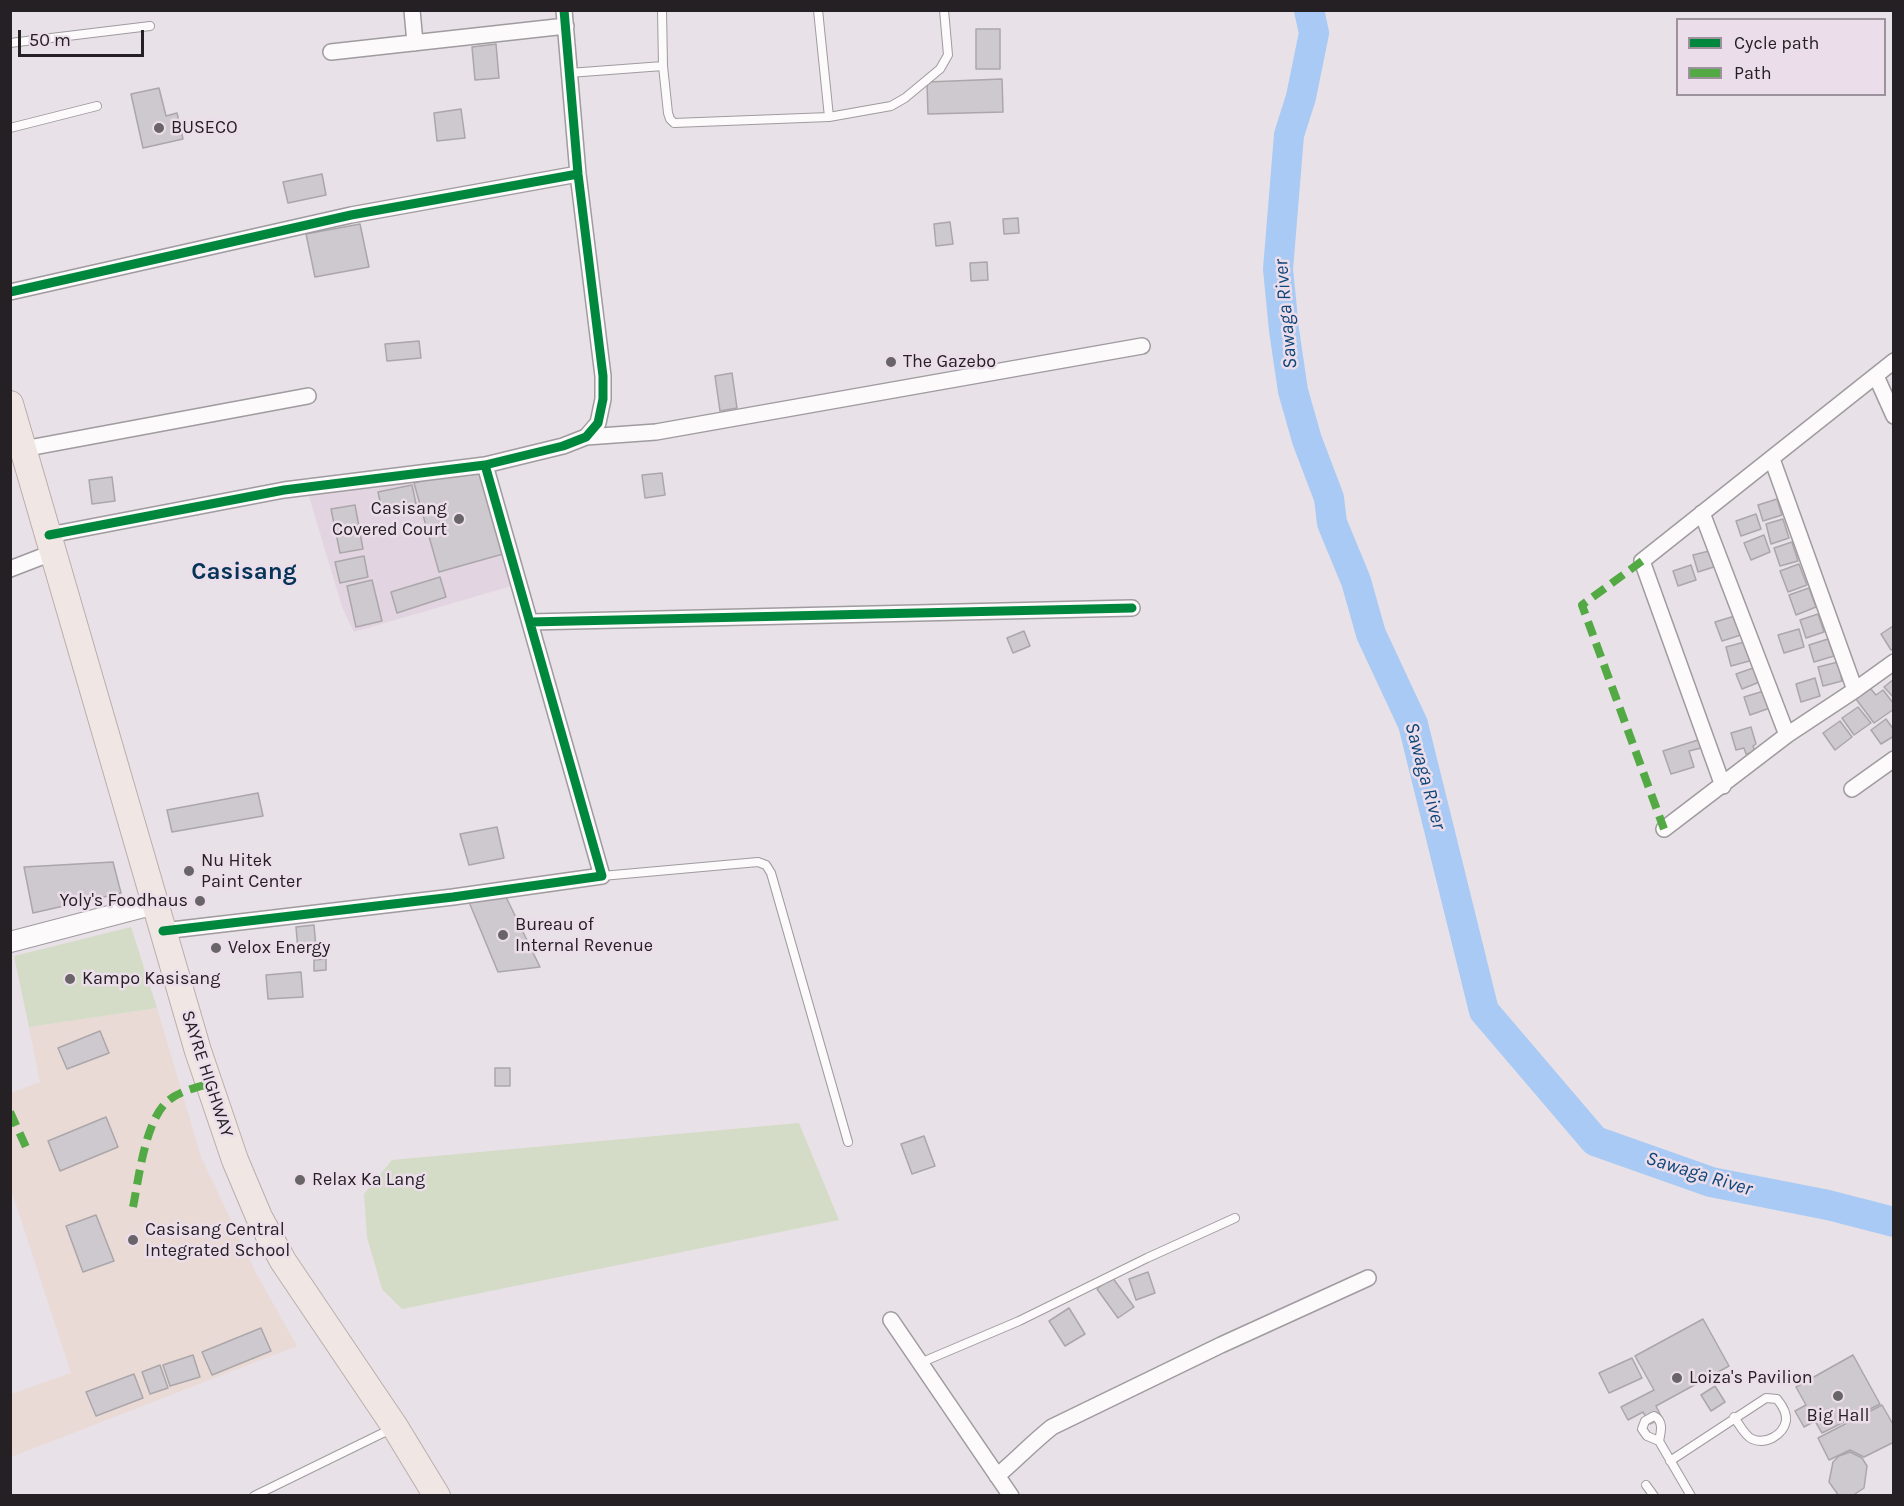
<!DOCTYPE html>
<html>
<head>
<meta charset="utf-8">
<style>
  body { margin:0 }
  #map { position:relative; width:1904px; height:1506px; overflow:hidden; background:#e8e1e7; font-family:Karla,sans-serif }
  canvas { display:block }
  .frame { position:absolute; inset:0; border:12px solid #242024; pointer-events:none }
  .legend { position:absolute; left:1676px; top:18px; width:210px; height:78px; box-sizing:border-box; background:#ebdeea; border:2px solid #9b929b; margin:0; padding:8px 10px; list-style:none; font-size:18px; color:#242024 }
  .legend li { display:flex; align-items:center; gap:12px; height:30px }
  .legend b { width:30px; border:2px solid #9b929b }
  .scale { position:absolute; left:18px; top:30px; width:126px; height:27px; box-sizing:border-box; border:3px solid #242024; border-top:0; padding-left:8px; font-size:18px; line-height:21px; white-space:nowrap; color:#242024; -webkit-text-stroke:4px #ebdeea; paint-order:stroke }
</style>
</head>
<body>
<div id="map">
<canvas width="1904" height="1506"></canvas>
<div class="frame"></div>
<ul class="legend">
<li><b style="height:8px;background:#00873e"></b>Cycle path</li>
<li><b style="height:8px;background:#53aa44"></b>Path</li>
</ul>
<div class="scale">50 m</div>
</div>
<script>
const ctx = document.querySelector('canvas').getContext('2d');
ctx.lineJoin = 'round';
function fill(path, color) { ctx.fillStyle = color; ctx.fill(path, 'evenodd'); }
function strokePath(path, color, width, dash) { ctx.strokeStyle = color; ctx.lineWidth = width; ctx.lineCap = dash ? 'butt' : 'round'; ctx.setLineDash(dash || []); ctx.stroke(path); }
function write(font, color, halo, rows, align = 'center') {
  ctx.font = font + ' Karla,sans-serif'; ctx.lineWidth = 5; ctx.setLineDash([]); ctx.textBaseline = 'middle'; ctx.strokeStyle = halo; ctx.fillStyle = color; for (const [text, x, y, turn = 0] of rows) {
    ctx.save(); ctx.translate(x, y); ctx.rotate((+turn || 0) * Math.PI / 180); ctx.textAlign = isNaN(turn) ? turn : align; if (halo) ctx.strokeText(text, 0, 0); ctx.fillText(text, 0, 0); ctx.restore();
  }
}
fill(new Path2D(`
  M485,465L515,585L354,632L342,607L308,493Z`), '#e2d5e1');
fill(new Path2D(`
  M157,1008L201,1157L257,1275L297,1346L11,1457V1394L71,1373L11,1189V1093L40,1082L29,1027Z`), '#e9dad5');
fill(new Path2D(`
  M131,927L157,1008L29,1027L14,956Z
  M799,1123L839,1220L402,1309L382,1289L367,1237L364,1194L392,1160Z`), '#d4dcc7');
strokePath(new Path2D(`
  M1309,10L1314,33L1301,97L1289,135L1278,269L1284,330L1293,391L1307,440L1329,498L1332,523L1356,581L1371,634L1413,724L1484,1011L1595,1141L1711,1182L1828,1205L1894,1222`), '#a8caf4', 30);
const building = new Path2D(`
  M976,29H1000V69H976Z
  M496,44L499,78L475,80L472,47Z
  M1002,79L1003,112L928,114L927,82Z
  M159,88L166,116L177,113L183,139L143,148L131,94Z
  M461,109L465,138L437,141L434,113Z
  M322,174L326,195L288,203L283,182Z
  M1018,218L1019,233L1004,234L1003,219Z
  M950,222L953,244L936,246L934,224Z
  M360,224L369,267L315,277L306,234Z
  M987,262L988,280L971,281L970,263Z
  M419,341L421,358L387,361L385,344Z
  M732,373L737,408L720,411L715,376Z
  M479,466L503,554L439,572L414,483Z
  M662,473L665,495L645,498L642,475Z
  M112,477L115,501L92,504L89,480Z
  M412,485L416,504L382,511L378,492Z
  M1777,499L1782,515L1763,521L1758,505Z
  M355,505L363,549L340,553L331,509Z
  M1756,514L1761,529L1741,536L1736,521Z
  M1783,519L1789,538L1771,544L1766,524Z
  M1764,535L1770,552L1751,560L1744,543Z
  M1792,542L1798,561L1780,566L1774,548Z
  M1713,550L1717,566L1698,572L1693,555Z
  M364,556L368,577L340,583L335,562Z
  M1799,564L1807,585L1788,592L1780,571Z
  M1691,565L1696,580L1678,586L1673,571Z
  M440,577L446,597L397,613L391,592Z
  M372,580L382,621L356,627L347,586Z
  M1809,588L1816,607L1796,615L1789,595Z
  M1818,614L1824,632L1806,638L1800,620Z
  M1738,615L1744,634L1722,641L1715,622Z
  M1893,626L1894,649L1891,650L1881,634Z
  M1799,629L1804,647L1784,653L1778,635Z
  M1024,631L1030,646L1013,653L1007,638Z
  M1828,639L1834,656L1814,662L1809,645Z
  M1748,641L1753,660L1731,666L1726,647Z
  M1838,662L1842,681L1823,686L1818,667Z
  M1756,667L1762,681L1742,689L1736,674Z
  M1815,678L1820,696L1801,702L1796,684Z
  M1894,679V698L1884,687Z
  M1870,688L1876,695L1883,690L1894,704V709L1874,723L1856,699Z
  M1764,691L1770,708L1750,715L1744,697Z
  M1858,707L1871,723L1854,735L1842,718Z
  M1886,719L1894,730V736L1881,744L1871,730Z
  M1840,721L1852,737L1835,750L1823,733Z
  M1751,727L1756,744L1753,746L1755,752L1746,754L1744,748L1736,750L1731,733Z
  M1698,740L1701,748L1689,751L1694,767L1671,774L1663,751Z
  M258,793L263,816L172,832L167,810Z
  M497,827L504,858L469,865L460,834Z
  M113,862L121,893L33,913L24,867Z
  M506,897L540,967L498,972L469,902Z
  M314,925L316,948L298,950L296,927Z
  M326,959V970L314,971V960Z
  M301,972L303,997L268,999L266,975Z
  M100,1031L109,1053L67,1069L58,1048Z
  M495,1068H510V1086H495Z
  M106,1117L118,1147L60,1171L48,1141Z
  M924,1136L935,1166L912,1174L901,1144Z
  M96,1215L114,1261L83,1272L66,1226Z
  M1148,1272L1155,1293L1136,1300L1129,1279Z
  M1112,1277L1134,1307L1118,1318L1097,1289Z
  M1069,1308L1085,1334L1065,1346L1049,1321Z
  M1703,1319L1729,1366L1656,1406L1662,1418L1650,1424L1643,1412L1628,1420L1621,1407L1654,1390L1635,1356Z
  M261,1328L271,1351L212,1375L202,1352Z
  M193,1355L200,1377L170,1386L163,1365Z
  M1853,1355L1880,1404L1822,1433L1815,1421L1804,1427L1795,1411L1806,1405L1796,1387Z
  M1632,1358L1642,1378L1609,1393L1599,1373Z
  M160,1365L168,1388L150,1394L142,1372Z
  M134,1374L143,1398L96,1416L86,1392Z
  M1715,1386L1725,1402L1711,1411L1701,1395Z
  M1882,1405L1894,1426V1442L1864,1457L1850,1450L1829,1460L1818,1438Z
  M1850,1452L1862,1458L1867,1466L1864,1488L1852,1496H1839L1829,1482L1833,1462L1839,1456Z`);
fill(building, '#cec9ce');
strokePath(building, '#aba6aa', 1.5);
const service = new Path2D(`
  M818,10L829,117
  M10,43L150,26
  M663,66L668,113L670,119L674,123L829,117L891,106L905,98L940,69L948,55L944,10
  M569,73L663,66L662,10
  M10,128L97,106
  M602,876L758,862L766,865L771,873L848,1142
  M920,1363L1019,1321L1147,1258L1235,1218
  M1659,1441C1661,1432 1664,1421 1654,1416L1645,1421L1642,1429L1647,1436L1659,1441L1691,1496
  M1670,1461L1766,1398L1777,1399C1782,1405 1787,1413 1786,1421C1783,1435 1766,1445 1752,1439C1745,1436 1739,1424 1734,1417
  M1646,1485L1654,1496
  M254,1496L391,1429`);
const minor = new Path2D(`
  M412,10L415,43
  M331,52L566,26
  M10,292L351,215L578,174
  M1876,376L1894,416
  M586,437L656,432L1142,346
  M23,449L308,396
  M1772,459L1855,690
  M1702,513L1787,735
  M49,535L284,490L485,465L563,446L586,437L598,423L603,399V376L578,174L564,10
  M10,569L54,552
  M530,622L1132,608
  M1723,786L1642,561L1894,361
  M1852,789L1894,759
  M1664,829L1787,735L1855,690L1894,662
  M163,931L453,897L602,876L485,465
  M891,1320L1011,1496
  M997,1476C1016,1460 1033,1442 1052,1427L1221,1345L1368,1278`);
const tertiary = new Path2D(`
  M10,942L155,904`);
const trunk = new Path2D(`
  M10,404L198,1051L235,1160L259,1217L283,1261L395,1427L437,1496`);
strokePath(service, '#9f9b9f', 10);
strokePath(minor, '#9f9b9f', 18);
strokePath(tertiary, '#9f9b9f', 22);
strokePath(trunk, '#bbadad', 28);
strokePath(service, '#fcfafb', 8);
strokePath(minor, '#fcfafb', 15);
strokePath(tertiary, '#fcfafb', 20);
strokePath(trunk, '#f0e7e4', 26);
strokePath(new Path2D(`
  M1642,561L1582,605L1664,829
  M10,1112L26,1147
  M133,1207C139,1178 145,1119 169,1100C180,1091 195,1088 208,1084`), '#53aa44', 8, [15, 8]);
strokePath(new Path2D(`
  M10,292L351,215L578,174
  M49,535L284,490L485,465L563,446L586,437L598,423L603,399V376L578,174L564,10
  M530,622L1132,608
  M163,931L453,897L602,876L485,465`), '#00873e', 9);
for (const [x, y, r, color] of [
  [159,128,6,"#696468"],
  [891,362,6,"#696468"],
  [459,519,6,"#696468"],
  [189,871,6,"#696468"],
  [200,901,6,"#696468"],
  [503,935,6,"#696468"],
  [216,948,6,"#696468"],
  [70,979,6,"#696468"],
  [300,1180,6,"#696468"],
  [133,1240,6,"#696468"],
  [1677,1378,6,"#696468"],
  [1838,1396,6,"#696468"]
]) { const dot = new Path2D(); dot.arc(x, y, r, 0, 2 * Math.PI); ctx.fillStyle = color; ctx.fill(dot); strokePath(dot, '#ebdeea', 2); }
write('18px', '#242024', '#ebdeea', [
  ["BUSECO",171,128],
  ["The Gazebo",903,362],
  ["Casisang",447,509,"right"],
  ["Covered Court",447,530,"right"],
  ["Nu Hitek",201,861],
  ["Paint Center",201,882],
  ["Yoly's Foodhaus",188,901,"right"],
  ["Bureau of",515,925],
  ["Internal Revenue",515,946],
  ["Velox Energy",228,948],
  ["Kampo Kasisang",82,979],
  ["Relax Ka Lang",312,1180],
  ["Casisang Central",145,1230],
  ["Integrated School",145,1251],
  ["Loiza's Pavilion",1689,1378],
  ["Big Hall",1838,1416,"center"]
], 'left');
write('18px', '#242024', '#ebdeea', [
  ["SAYRE HIGHWAY",207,1074,72]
]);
write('italic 20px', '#0f4579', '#ebdeea', [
  ["Sawaga River",1286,314,-95],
  ["Sawaga River",1425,776,75],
  ["Sawaga River",1699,1174,17]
]);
write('bold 24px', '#063458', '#ebdeea', [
  ["Casisang",244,572]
]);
</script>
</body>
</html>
